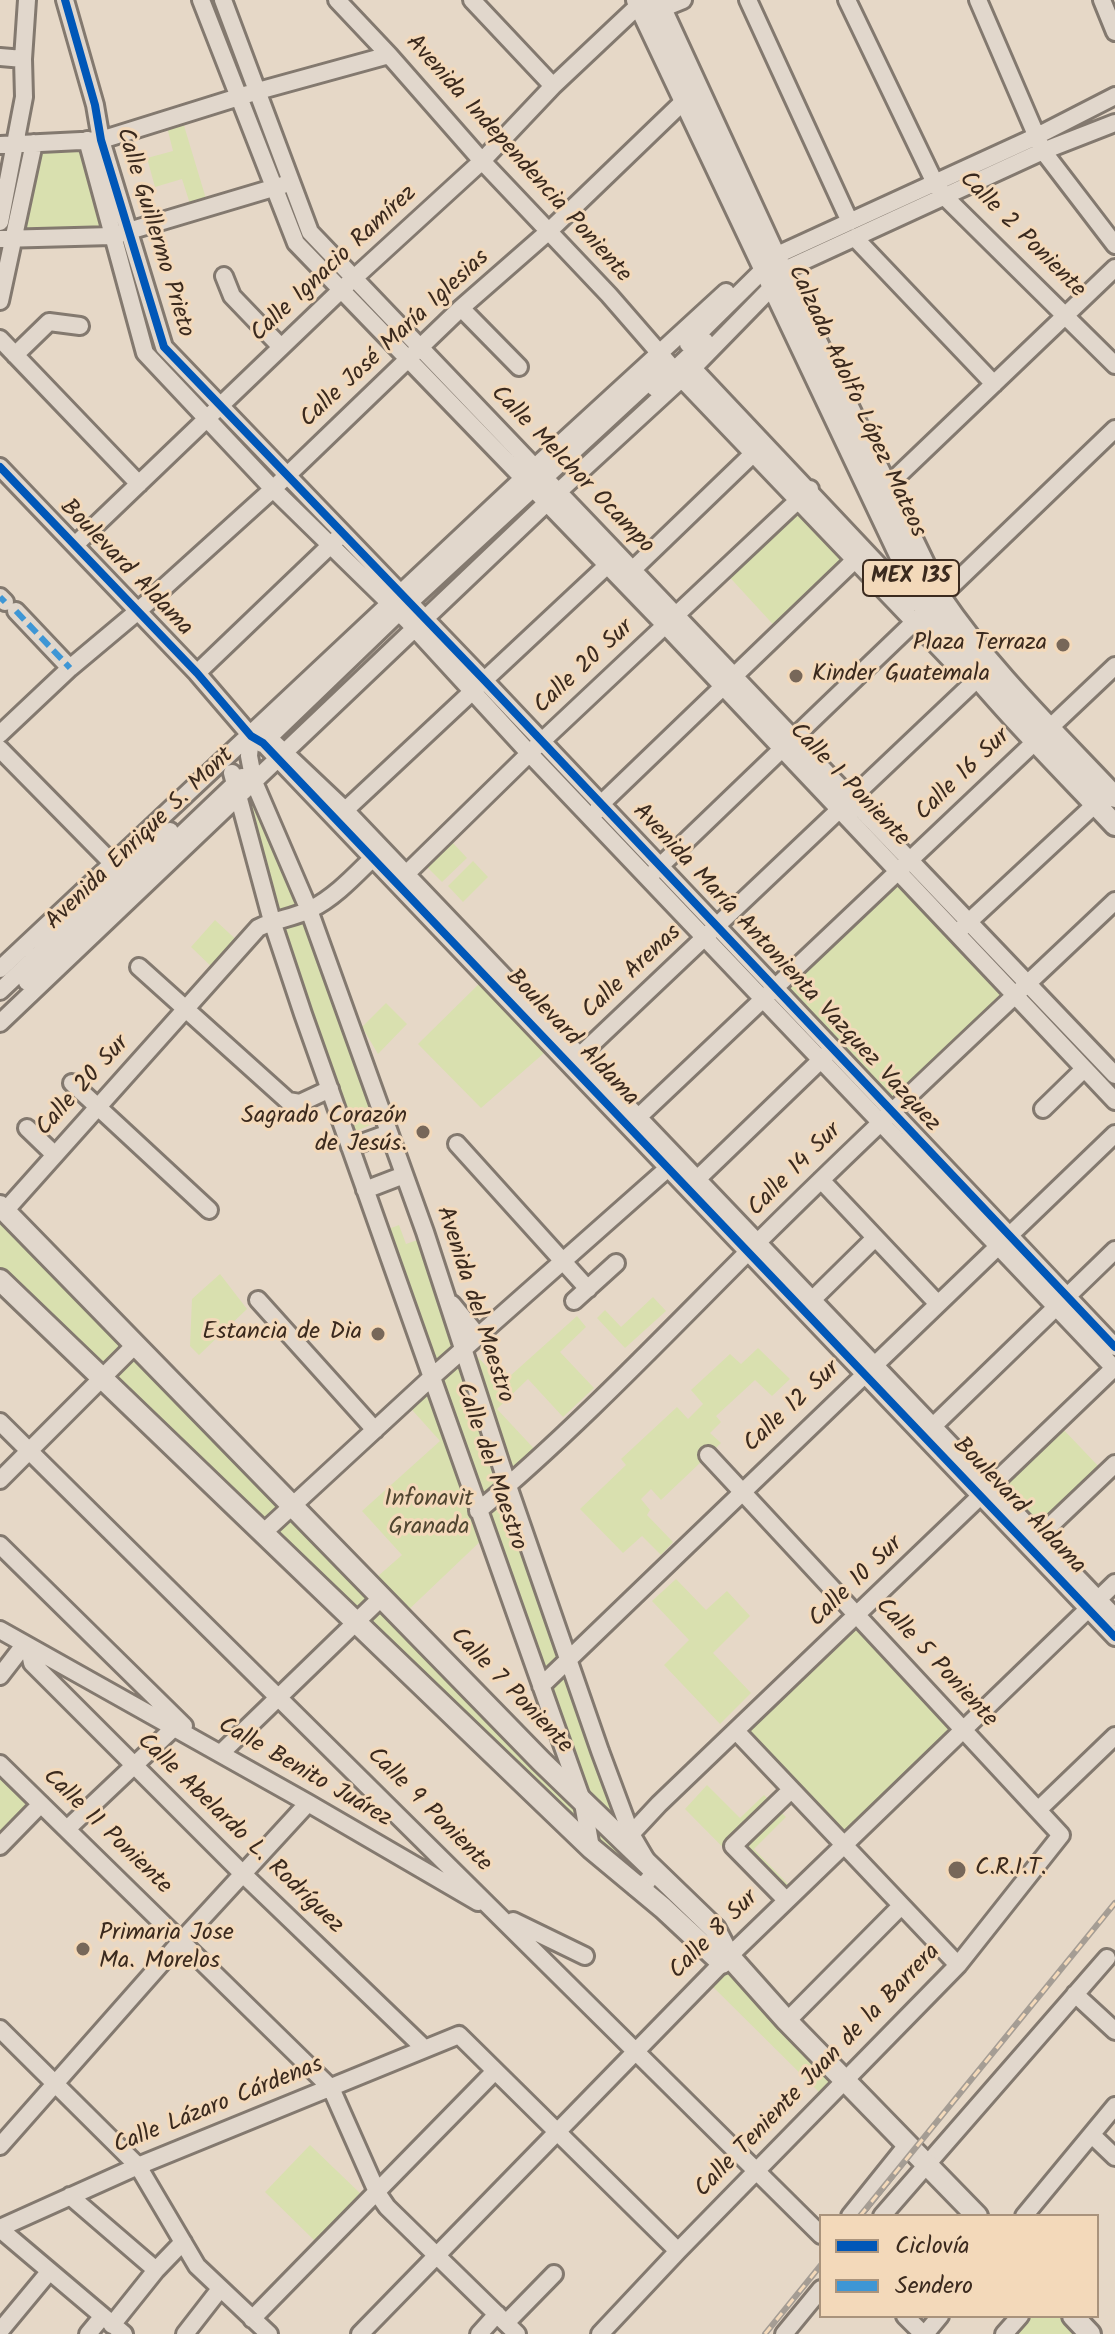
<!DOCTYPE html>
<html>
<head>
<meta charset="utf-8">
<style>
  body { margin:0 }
  #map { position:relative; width:1115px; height:2334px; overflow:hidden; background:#e6d8c7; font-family:Kalam,sans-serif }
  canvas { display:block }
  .legend { position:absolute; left:819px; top:2214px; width:280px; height:104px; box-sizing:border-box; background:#f3d9ba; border:2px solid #a9937c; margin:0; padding:10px 14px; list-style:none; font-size:24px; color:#3b2a1e }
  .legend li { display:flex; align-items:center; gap:16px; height:40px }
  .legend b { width:40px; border:2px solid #a9937c }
</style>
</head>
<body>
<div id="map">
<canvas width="1115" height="2334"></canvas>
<ul class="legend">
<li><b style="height:10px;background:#0057b8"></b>Ciclovía</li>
<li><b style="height:10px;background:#3e96d5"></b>Sendero</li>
</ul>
</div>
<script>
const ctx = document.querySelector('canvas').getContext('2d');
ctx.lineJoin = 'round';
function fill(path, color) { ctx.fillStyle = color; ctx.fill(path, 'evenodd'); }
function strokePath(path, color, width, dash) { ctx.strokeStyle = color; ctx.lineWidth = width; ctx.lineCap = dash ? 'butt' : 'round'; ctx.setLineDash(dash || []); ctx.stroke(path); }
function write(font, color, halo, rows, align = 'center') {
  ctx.font = font + ' Kalam,sans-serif'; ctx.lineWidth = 6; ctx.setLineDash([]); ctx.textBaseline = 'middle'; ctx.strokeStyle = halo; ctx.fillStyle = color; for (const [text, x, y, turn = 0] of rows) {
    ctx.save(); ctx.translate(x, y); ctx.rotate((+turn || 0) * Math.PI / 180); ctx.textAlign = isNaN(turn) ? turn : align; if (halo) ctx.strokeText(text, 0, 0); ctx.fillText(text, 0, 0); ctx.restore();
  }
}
fill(new Path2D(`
  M182,119L207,202L191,207L182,179L155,187L147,158L173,151L166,123Z
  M87,140L112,236L14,238L34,143Z
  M798,500L855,559L780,632L723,570Z
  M254,782L383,1120L346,1135L240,796Z
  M452,842L467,858L442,882L426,866Z
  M473,861L488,877L463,902L448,886Z
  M898,873L1015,996L892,1111L776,988Z
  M215,920L243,946L218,973L191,947Z
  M485,978L551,1047L481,1108L418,1044Z
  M386,1003L407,1024L378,1054L362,1027Z
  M0,1206L369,1584L402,1555L362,1511L440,1441L405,1402L432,1377L381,1232L399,1225L406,1244L426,1237L447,1299L453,1293L491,1335L473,1352L489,1369L497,1362L510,1376L577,1316L586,1327L560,1352L594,1388L563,1417L528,1379L497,1409L540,1455L507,1487L627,1833L621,1838L596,1815L584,1795L465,1470L486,1536L401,1617L539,1763L714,1929L727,1951L726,1956L721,1960L718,1958C677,1919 633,1885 591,1848L0,1279Z
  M220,1274L247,1309L199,1355L190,1346L192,1299Z
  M653,1297L666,1311L625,1348L597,1318L605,1310L621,1327Z
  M758,1348L790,1379L772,1396L755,1380L716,1416L721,1422L710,1433L721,1443L661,1500L651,1489L641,1499L650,1510L647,1515L673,1542L661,1555L642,1536L623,1553L580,1509L626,1465L621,1459L677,1407L688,1419L703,1404L691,1390L730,1354L741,1364Z
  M1061,1427L1102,1470L1050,1519L1033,1522L999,1487Z
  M676,1579L706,1610L727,1591L750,1616L713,1653L751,1693L720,1724L664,1665L689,1640L652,1601Z
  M854,1627L950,1729L840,1835L742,1732Z
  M0,1765L41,1804L0,1845Z
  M707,1785L740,1818L764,1795L786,1817L754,1849L788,1884L772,1897L685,1809Z
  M728,1960L841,2078L823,2096L708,1982Z
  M310,2145L363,2196L317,2243L265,2192Z
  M1023,2316H1069L1087,2334H1009Z`), '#d9e0af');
const minor = new Path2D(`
  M65,0L95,105L101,140L164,347L485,681L1115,1347
  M201,0L296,243L665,625L1115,1101
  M223,0L310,232L1115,1075
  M337,0L389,55L482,161L609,295L682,379L964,674
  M472,0L553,86
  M748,0L850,222
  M847,0L935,183L946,198L1115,365
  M978,0L1043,151L1115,245
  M1102,0L1115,32
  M651,13L683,0
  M0,57L23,59
  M87,140L145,353L273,489L408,621L530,754L1115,1369
  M0,145L101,140L258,91L389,55
  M0,222L24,97L23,59L27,0
  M855,238L994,384
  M0,239L112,236L283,185
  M775,256L1037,136L1115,96
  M782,271L1043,151L1115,123
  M224,276L232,296L281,347
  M0,301L34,143
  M461,308L519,367
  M0,339L139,484
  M688,344L764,269
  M15,355L49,322L80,326
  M687,362L901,589L923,607
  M655,388L705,341
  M0,467L197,673L251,736L263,743L1115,1637
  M886,487L1115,268
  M75,545L341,290L482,161L553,86L639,5L648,3
  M624,578L760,447
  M0,597L5,602
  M16,611L70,668
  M197,673L338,538
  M0,734L70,668L138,611L273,489L461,308L549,231L684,101
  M251,736L249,756L254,782L309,910L425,1232L508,1486L600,1751L631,1834L651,1868V1876L647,1882L635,1887
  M270,739L345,810L1115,1617
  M262,744L399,612L660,371
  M0,749L119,870
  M232,773L272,921L303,1014L583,1803L591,1848
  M597,811L601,804L861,554
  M339,816L614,559
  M655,871L1115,429
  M400,880L541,742L810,489
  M961,929L1102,798
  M139,967L288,1101L300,1103L330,1089
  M0,969L534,468L726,292
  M27,982L242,777
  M0,991L170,831
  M0,1023L557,493L693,368L772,287
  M573,1062L973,683
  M72,1083L209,1210
  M1043,1109L1084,1069
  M631,1124L1115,666
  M27,1128L55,1155
  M457,1144L588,1289
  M350,1147L389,1133
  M821,1180L938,1304
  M690,1186L826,1055
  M365,1190L404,1175
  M5,1211L258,928C275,919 294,918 311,909C336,897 358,872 378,853
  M258,1300L375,1430
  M574,1301L616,1263
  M811,1301L875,1238
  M452,1304L479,1337
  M0,1422L821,2235
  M927,1432L1115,1250
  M0,1480L135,1345
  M478,1511C581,1425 675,1324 770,1230C883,1118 1000,1010 1115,901
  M264,1532L432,1377L667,1169
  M1032,1543L1115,1464
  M0,1545L184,1726
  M0,1630L308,1803L478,1902
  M29,1648L32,1663L243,1874L425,2049
  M0,1676L24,1645
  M541,1686L1115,1134
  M736,1731L958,1965
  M221,1753L382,1597
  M0,1764L331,2088L378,2194L387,2207L517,2334
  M1038,1810L1115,1736
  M67,1829L180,1722
  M631,1834L659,1804L1115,1367
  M0,1846L41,1804
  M786,1900L733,1846L791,1790
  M513,1921L585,1956
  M1075,1994L1115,2031
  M787,2021L901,1906
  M0,2029L138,2166L197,2266L269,2334
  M1092,2135L1115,2157
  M0,2146L182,1940L308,1803
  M70,2196L156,2270
  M850,2216L907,2145
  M882,2216L1107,1958
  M1024,2216L1115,2106
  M0,2228L138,2166L459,2035L678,2251
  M0,2229L124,2334
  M905,2316L923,2334
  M252,2319L495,2071
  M506,2323L554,2274
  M112,2325L156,2270L183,2242
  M0,2331L49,2272
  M88,2334L102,2317
  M185,2334L220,2289
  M360,2334L722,1963L1115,1583
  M479,2334L497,2314
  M600,2334L678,2251L958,1965L1061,1835L708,1455
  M784,2334L821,2289
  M925,2334L940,2316
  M1004,2334L1020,2316`);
const major = new Path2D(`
  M637,0L926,610C980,688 1050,756 1115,825
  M657,0L775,256L940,597C990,671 1054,732 1115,797
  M0,1206L541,1761L715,1929L729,1956L787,2021L977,2216
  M0,1280L591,1848L663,1908L722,1963
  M1073,2316L1090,2334`);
strokePath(minor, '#83796f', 22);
strokePath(major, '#83796f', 26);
strokePath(minor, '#e1d7cc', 16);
strokePath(major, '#e1d7cc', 20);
const rail = new Path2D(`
  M860,2216L1115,1903
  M765,2334L821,2265`);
strokePath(rail, '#a59d94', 6);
strokePath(rail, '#f3d9ba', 3, [9]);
strokePath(new Path2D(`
  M0,597L5,602
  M16,611L70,668`), '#3e96d5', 6, [12, 6]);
strokePath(new Path2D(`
  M65,0L95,105L101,140L164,347L485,681L1115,1347
  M0,467L197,673L251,736L263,743L1115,1637`), '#0057b8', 8);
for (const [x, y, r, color] of [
  [1063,645,8,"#776759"],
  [796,676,8,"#776759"],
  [423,1132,8,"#776759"],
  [378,1334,8,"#776759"],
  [957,1870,10,"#776759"],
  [83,1949,8,"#776759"]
]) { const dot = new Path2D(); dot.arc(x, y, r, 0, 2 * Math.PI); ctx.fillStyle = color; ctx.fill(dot); strokePath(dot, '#f3d9ba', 3); }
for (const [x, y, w] of [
  [911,578,96]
]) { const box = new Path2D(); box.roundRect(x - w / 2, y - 18, w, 36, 6); ctx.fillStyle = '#f3d9ba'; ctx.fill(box); strokePath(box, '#3b2a1e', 2); }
write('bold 22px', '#3b2a1e', null, [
  ["MEX 135",911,578]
]);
write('24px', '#3b2a1e', '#f3d9ba', [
  ["Avenida Independencia Poniente",517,160,48],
  ["Calle Guillermo Prieto",153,233,73],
  ["Calle 2 Poniente",1021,236,45],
  ["Calle Ignacio Ramírez",335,265,-43],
  ["Calle José María Iglesias",396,340,-43],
  ["Calzada Adolfo López Mateos",855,402,65],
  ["Calle Melchor Ocampo",571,471,46],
  ["Boulevard Aldama",125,569,46],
  ["Calle 20 Sur",585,668,-43],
  ["Calle 16 Sur",964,776,-44],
  ["Calle 1 Poniente",848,786,46],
  ["Avenida Enrique S. Mont",141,840,-44],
  ["Avenida María Antonienta Vazquez Vazquez",785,969,47],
  ["Calle Arenas",633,973,-43],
  ["Boulevard Aldama",571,1039,46],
  ["Calle 20 Sur",84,1087,-48],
  ["Calle 14 Sur",796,1171,-45],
  ["Avenida del Maestro",473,1305,72],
  ["Calle 12 Sur",793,1408,-43],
  ["Calle del Maestro",489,1467,71],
  ["Boulevard Aldama",1018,1507,46],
  ["Calle 10 Sur",857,1583,-44],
  ["Calle 5 Poniente",935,1664,47],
  ["Calle 7 Poniente",510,1692,46],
  ["Calle Benito Juárez",304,1774,30],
  ["Calle 9 Poniente",428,1811,45],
  ["Calle 11 Poniente",106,1833,44],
  ["Calle Abelardo L. Rodríguez",239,1835,44],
  ["Calle 8 Sur",715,1936,-45],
  ["Calle Teniente Juan de la Barrera",819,2072,-46],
  ["Calle Lázaro Cárdenas",219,2107,-22]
]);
write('24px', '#3b2a1e', '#f3d9ba', [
  ["Plaza Terraza",1047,645],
  ["Kinder Guatemala",812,676,"left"],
  ["Sagrado Corazón",407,1118],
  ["de Jesús.",407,1146],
  ["Estancia de Dia",362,1334],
  ["C.R.I.T.",975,1870,"left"],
  ["Primaria Jose",99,1935,"left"],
  ["Ma. Morelos",99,1963,"left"]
], 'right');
write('24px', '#514631', '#f3d9ba', [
  ["Infonavit",429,1501],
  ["Granada",429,1529]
]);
</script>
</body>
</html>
